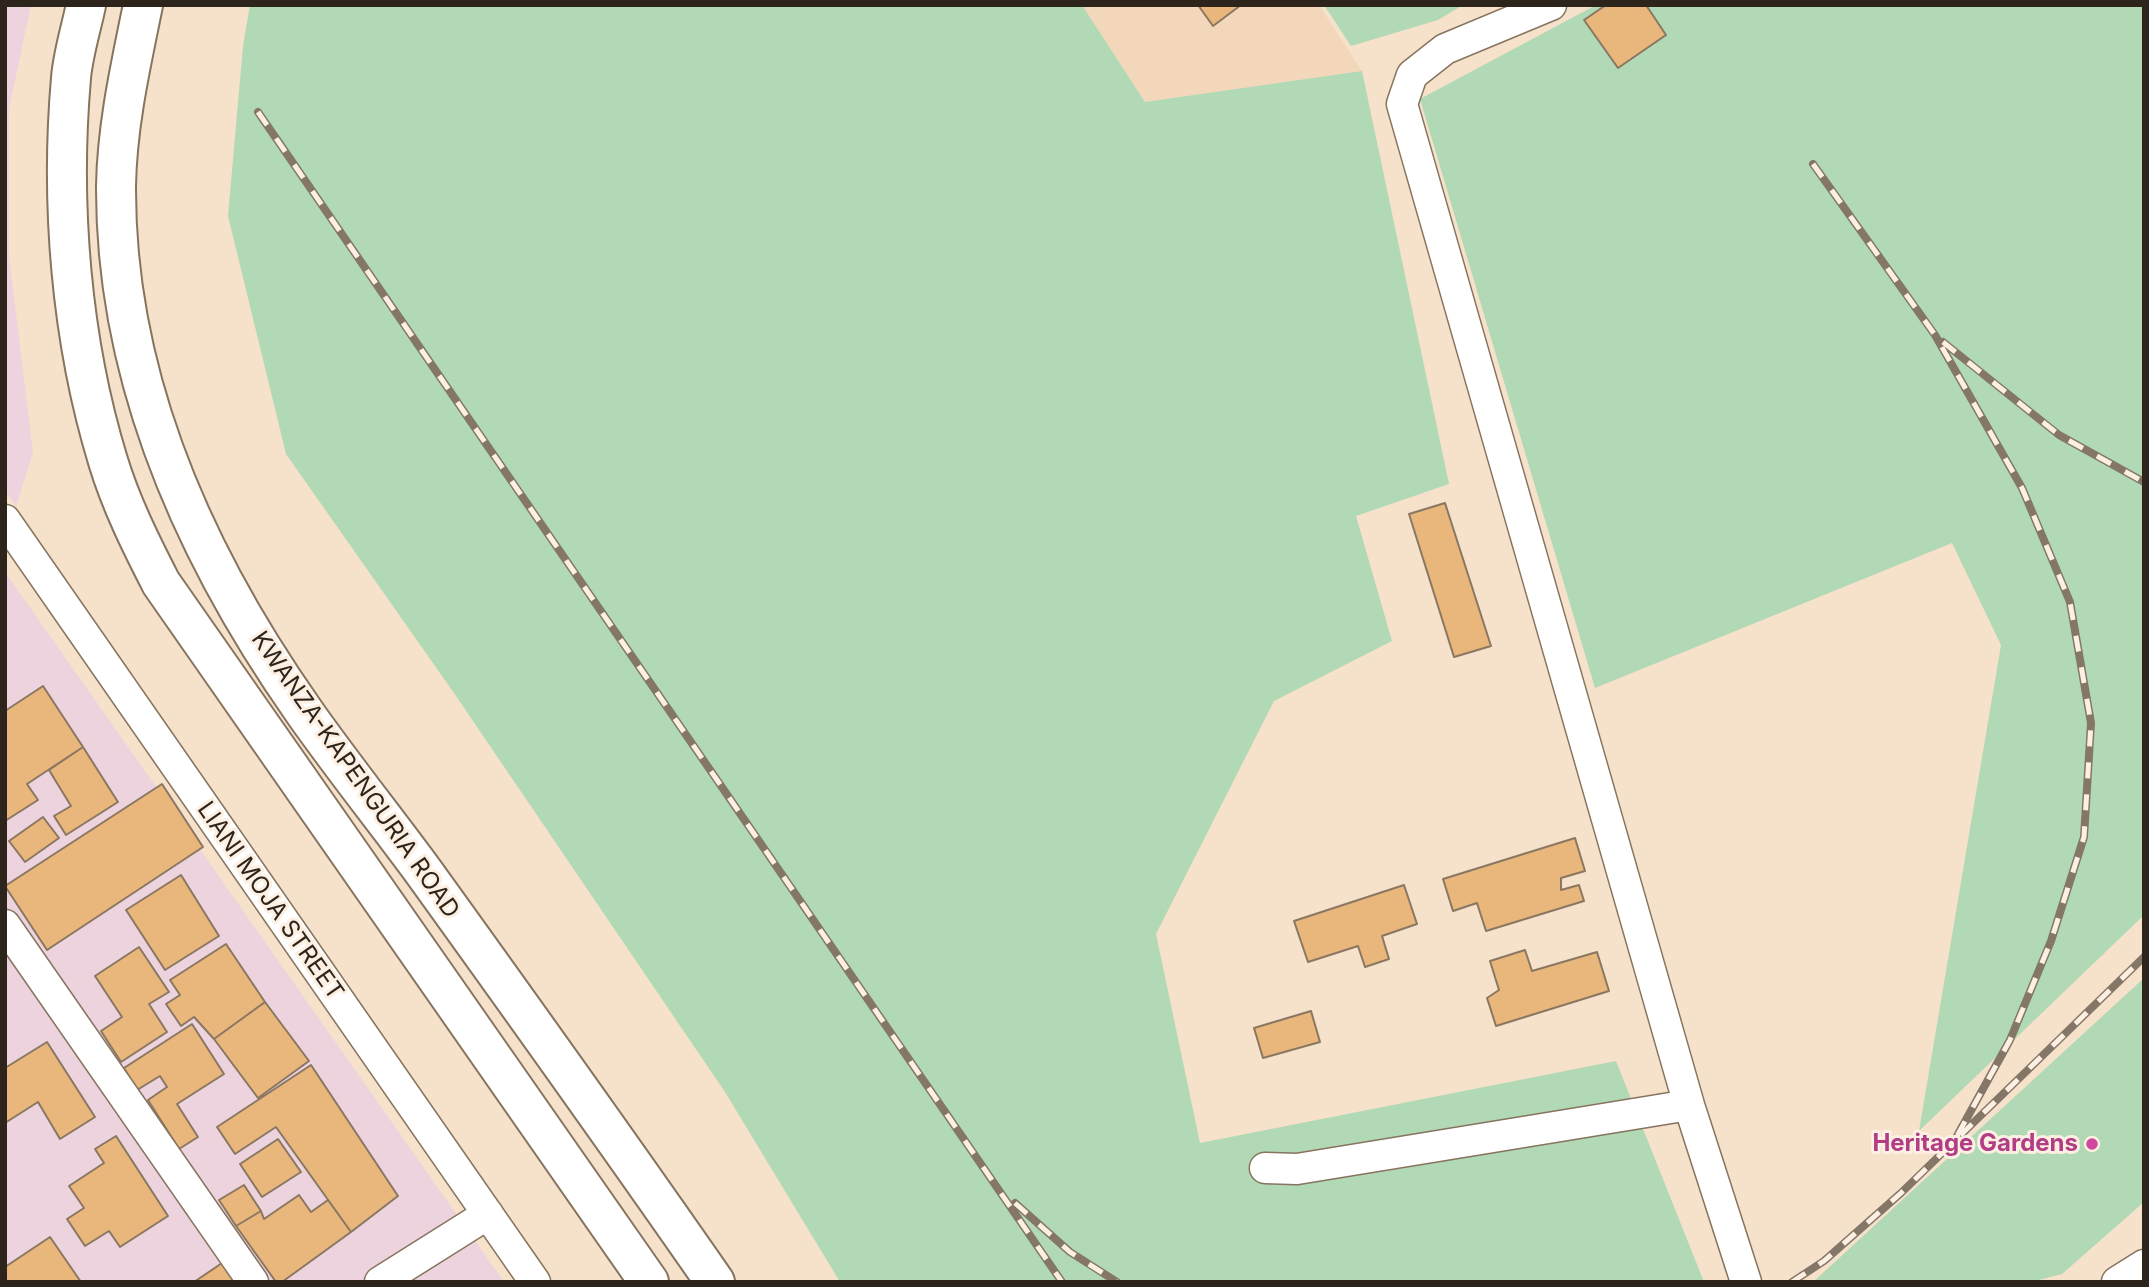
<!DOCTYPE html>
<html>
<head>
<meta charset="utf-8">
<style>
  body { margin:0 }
  #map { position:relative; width:2149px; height:1287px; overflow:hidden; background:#f6e1ca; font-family:Inter,sans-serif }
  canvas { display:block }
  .frame { position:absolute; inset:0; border:7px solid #2d251c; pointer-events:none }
</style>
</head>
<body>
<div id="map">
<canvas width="2149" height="1287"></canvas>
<div class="frame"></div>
</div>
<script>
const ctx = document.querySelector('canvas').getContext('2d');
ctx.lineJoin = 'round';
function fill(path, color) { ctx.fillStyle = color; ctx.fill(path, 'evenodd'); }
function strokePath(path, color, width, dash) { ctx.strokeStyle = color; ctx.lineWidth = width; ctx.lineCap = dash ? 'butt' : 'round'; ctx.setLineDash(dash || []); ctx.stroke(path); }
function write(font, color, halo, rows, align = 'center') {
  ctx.font = font + ' Inter,sans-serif'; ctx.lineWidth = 6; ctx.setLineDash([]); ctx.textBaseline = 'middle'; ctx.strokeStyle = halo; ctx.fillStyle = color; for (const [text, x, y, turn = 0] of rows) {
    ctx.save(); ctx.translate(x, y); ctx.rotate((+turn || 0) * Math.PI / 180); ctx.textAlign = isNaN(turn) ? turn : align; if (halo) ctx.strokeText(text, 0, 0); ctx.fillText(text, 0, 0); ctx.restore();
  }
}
fill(new Path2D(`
  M5,5H31L9,109V257L33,452L16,507L5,490Z
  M5,572L504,1282H5Z`), '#ecd3dd');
fill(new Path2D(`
  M1082,5H1319L1362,71L1145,102Z`), '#f2d7ba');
fill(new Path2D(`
  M250,5H1082L1145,102L1362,71L1449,484L1356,516L1392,641L1274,701L1156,934L1200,1143L1616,1061L1704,1282H840L725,1092L454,693L286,454L228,216L243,46Z
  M1324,5H1463L1438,20L1351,46Z
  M1596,5H2144V915L1919,1131L2001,645L1952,543L1595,688L1420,99Z
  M2144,978V1202L2062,1274L2031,1282H1813Z`), '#b1d9b6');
const building = new Path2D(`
  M1198,5H1241L1213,26Z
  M1606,5H1646L1666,35L1618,68L1584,20Z
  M1445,503L1491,646L1454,657L1409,514Z
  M43,686L83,747L27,784L38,800L5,821V711Z
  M83,747L118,802L66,835L54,816L71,806L49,770Z
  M162,784L203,847L47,950L5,886Z
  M43,817L59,838L25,862L9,841Z
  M1575,838L1585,871L1561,878V890L1579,885L1584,901L1486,931L1477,903L1453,911L1443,879Z
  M181,875L219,936L165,970L126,910Z
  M1404,885L1417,924L1382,936L1389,959L1365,967L1358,946L1308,962L1294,921Z
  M226,944L265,1002L214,1039L194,1017L181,1026L166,1004L180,995L170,980Z
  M139,947L169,992L149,1004L167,1032L121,1062L101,1031L122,1017L95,976Z
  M1525,950L1532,971L1597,952L1609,991L1496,1026L1487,998L1499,990L1490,961Z
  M265,1002L309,1061L258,1098L214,1039Z
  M1311,1011L1320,1042L1263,1058L1254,1028Z
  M192,1024L224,1074L177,1104L198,1137L179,1149L148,1100L167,1087L160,1076L137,1090L124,1068Z
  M47,1042L95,1117L60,1139L38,1102L5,1123V1068Z
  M311,1065L398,1196L351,1232L276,1127L235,1154L217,1127Z
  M116,1136L168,1216L120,1247L109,1231L85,1246L67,1219L84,1208L69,1186L104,1163L95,1149Z
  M278,1139L301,1172L262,1197L240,1164Z
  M244,1185L261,1211L236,1226L219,1200Z
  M299,1195L311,1212L328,1200L351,1232L282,1282H276L236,1226L261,1211L264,1219Z
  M50,1237L81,1282H5V1267Z
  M225,1261L239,1282H194Z`);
fill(building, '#e9b67b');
strokePath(building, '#8a7762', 2);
const street = new Path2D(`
  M1551,5L1445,49L1412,75L1402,104L1689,1105L1746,1282
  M5,520L535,1282
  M5,925L253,1282
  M1265,1168L1297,1169L1689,1105
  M380,1282L488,1214
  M2117,1282L2144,1265`);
const highway = new Path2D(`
  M86,5C81,29 73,54 71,78C60,204 71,340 108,461C121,504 141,544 161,583L649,1282
  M143,5C131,64 117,125 116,186C115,379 195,557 305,713C343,767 384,818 423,871C521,1007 619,1144 715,1282`);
strokePath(street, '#87745f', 33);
strokePath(highway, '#87745f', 42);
strokePath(street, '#fff', 30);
strokePath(highway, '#fff', 38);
const rail = new Path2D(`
  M258,112L1062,1282
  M1813,164L1935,335L2022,488L2070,602L2091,723L2084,837L2051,941L2010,1040L1957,1136
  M1943,342L2059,435L2144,482
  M1015,1203L1070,1252L1117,1282
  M1792,1282L1824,1261L1901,1193L2144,957`);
strokePath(rail, '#847768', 8);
strokePath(rail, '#fdf0e2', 5, [16]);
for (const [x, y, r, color] of [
  [2092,1144,7,"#d1479c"]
]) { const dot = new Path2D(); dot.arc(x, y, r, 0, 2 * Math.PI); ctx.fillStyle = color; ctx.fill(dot); strokePath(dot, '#fdf0e2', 2.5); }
write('24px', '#2d251c', '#fdf0e2', [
  ["KWANZA-KAPENGURIA ROAD",355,775,55],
  ["LIANI MOJA STREET",270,901,55]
]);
write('bold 24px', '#b23c85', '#fdf0e2', [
  ["Heritage Gardens",2078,1144]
], 'right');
</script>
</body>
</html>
